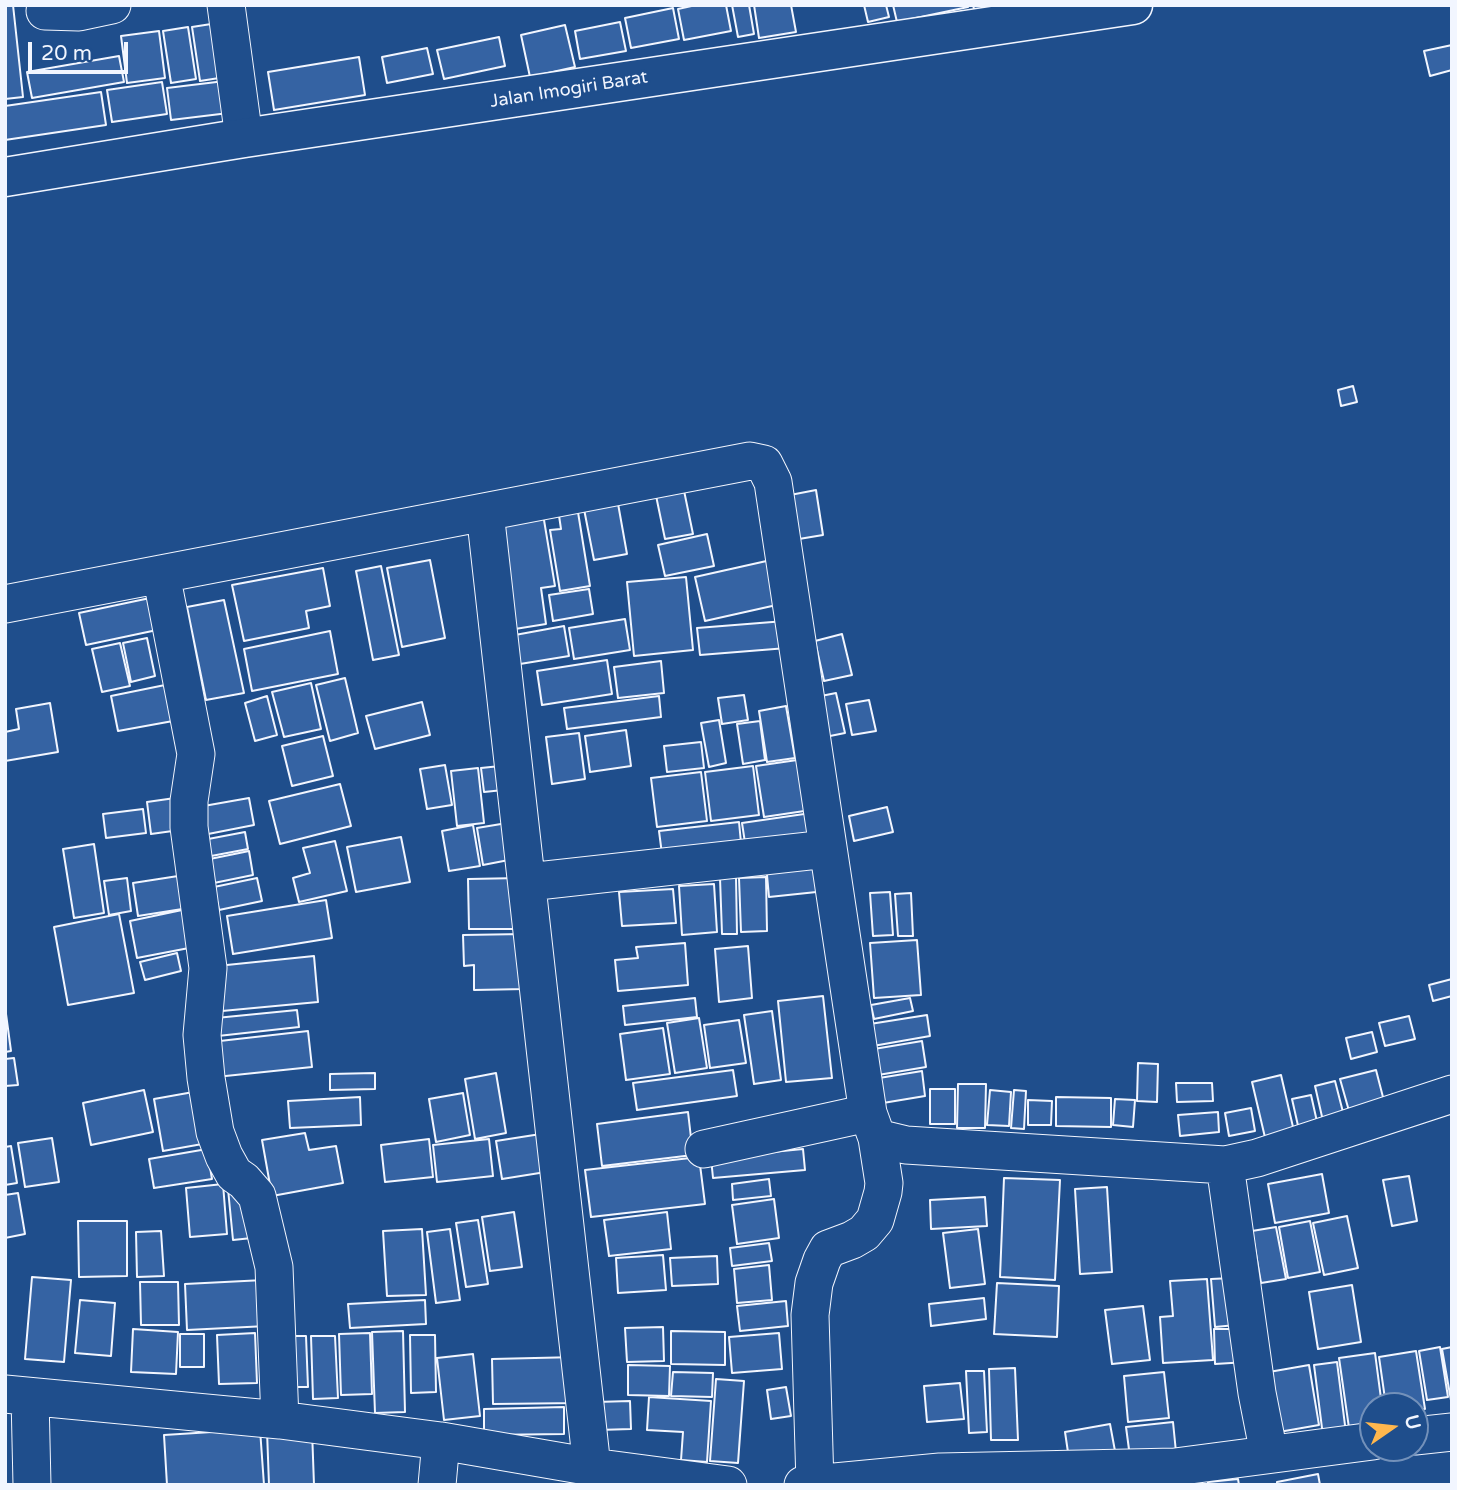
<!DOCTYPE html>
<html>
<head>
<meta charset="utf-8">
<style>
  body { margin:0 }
  #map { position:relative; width:1457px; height:1490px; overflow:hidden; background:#1f4e8c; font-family:"Varela Round",sans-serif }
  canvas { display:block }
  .frame { position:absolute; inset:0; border:7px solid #f2f6ff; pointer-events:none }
  .north { position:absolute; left:1359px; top:1392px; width:70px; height:70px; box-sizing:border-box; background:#1f4e8c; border:2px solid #7391ba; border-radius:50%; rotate:76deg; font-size:19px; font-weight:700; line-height:28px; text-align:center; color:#f2f6ff }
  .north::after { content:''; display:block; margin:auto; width:24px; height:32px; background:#ffb74d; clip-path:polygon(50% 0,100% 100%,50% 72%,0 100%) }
  .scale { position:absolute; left:28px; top:42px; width:100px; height:32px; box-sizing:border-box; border:4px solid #f2f6ff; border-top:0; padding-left:9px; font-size:21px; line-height:24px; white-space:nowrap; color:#f2f6ff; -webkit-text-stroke:5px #1f4e8c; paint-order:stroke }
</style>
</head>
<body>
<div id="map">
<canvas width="1457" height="1490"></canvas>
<div class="frame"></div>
<div class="north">U</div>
<div class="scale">20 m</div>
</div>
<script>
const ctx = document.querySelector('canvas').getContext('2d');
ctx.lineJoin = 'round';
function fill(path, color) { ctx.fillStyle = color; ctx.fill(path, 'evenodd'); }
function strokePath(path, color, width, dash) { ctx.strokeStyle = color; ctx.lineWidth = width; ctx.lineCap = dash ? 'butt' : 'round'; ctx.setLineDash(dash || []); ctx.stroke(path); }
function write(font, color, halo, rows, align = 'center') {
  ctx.font = font + ' "Varela Round",sans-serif'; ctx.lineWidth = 5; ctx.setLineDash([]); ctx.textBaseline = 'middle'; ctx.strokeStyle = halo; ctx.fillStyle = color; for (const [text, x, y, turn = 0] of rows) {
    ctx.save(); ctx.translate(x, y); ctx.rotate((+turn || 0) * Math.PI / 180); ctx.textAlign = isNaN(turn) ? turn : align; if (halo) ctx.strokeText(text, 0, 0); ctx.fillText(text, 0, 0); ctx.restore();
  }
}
const building = new Path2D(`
  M5,5H13L23,97L5,99Z
  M696,5H726L731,31L684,40L678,9Z
  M732,5H749L754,34L738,37Z
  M754,5H791L796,32L759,38Z
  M864,5H886L889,17L868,22Z
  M893,5H968V7L897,22Z
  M973,5H1019L975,13Z
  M673,8L679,39L631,48L625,18Z
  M224,22L232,76L200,81L192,27Z
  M620,22L626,51L580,59L575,31Z
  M565,25L575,67L530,77L521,35Z
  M188,27L196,79L171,83L163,31Z
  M159,31L165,78L127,83L121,36Z
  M499,37L505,66L444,79L437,50Z
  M1452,45V70L1430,76L1424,51Z
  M427,48L433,74L387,83L382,57Z
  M119,56L124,82L32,98L27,72Z
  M359,57L365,95L274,110L268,72Z
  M233,80L237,112L171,120L167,88Z
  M162,82L167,114L112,122L107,90Z
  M101,92L106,125L5,140V106Z
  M1353,386L1357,402L1341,406L1338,390Z
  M682,481L693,534L665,539L654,486Z
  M816,490L823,535L793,540L785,496Z
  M617,498L627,554L594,560L583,504Z
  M577,506L590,586L560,591L550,530L561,529L558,509Z
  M543,514L555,586L541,588L546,624L515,629L498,522Z
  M707,534L714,566L665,576L658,545Z
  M430,560L445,638L402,647L387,568Z
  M771,560L781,604L705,621L695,577Z
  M381,566L399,655L373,660L356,571Z
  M323,568L330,606L306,611L309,628L244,641L232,585Z
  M686,577L693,650L634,656L627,582Z
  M589,589L593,614L553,621L549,595Z
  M150,598L157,630L86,645L79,613Z
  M224,600L244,693L206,700L187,607Z
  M625,619L630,650L574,659L569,628Z
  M785,621L787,648L700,655L697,628Z
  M564,626L569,656L520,664L515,635Z
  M330,631L338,674L252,691L244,649Z
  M842,634L852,675L824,681L815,641Z
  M147,638L155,676L131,682L123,643Z
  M120,643L130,686L102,692L92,649Z
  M607,660L612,694L542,705L537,671Z
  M661,661L664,693L618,698L614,667Z
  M345,678L358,733L330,741L316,685Z
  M311,683L321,729L284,737L272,692Z
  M165,685L173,721L118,731L111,696Z
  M836,693L845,733L825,737L816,697Z
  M744,695L748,720L722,724L718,698Z
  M267,696L277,735L255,741L245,703Z
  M659,696L661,717L567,729L564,708Z
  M869,700L876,731L852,735L846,704Z
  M422,702L430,735L375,749L366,716Z
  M50,703L58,752L5,761V732L19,729L16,709Z
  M786,706L795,758L767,762L759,711Z
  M719,720L726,763L709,767L701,723Z
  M760,721L765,760L743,764L737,724Z
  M626,730L631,766L590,772L585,736Z
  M579,733L585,779L552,784L546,737Z
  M323,736L333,776L292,786L282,746Z
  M701,742L704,768L667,772L664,746Z
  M804,759L811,810L764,817L756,766Z
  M445,765L452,805L427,809L420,769Z
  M510,765L513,789L484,792L481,768Z
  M753,766L759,815L711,821L705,772Z
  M478,768L484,823L457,826L451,771Z
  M701,772L707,821L657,827L651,778Z
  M340,784L351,826L280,844L269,801Z
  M182,797L187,829L151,834L147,802Z
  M249,798L254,825L203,835L198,807Z
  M887,807L893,832L854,841L849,816Z
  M143,809L146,833L106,838L103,814Z
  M811,813L816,846L747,856L742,823Z
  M513,822L519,858L483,865L477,828Z
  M739,822L742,853L663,862L659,831Z
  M473,825L480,866L449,871L442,831Z
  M245,832L248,849L206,857L203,840Z
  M401,837L410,882L356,892L347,847Z
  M335,841L347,891L299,902L293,878L310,873L303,848Z
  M94,844L104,913L74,918L63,849Z
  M249,851L253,875L209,884L205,860Z
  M823,859L826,891L769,897L766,864Z
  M191,874L195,907L138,916L133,883Z
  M736,877L737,934H722L720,878Z
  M766,877L767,931L741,932L739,878Z
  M127,878L131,911L109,915L104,881Z
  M257,878L262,901L219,910L214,887Z
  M521,878L522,929H469L468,879Z
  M714,884L717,932L682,935L679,886Z
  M673,889L676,923L622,926L619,892Z
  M890,892L893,935L873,936L870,893Z
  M911,893L913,936H898L895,894Z
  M326,900L332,938L233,954L227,916Z
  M182,910L189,948L137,958L130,921Z
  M119,914L134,993L68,1005L54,927Z
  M524,934L525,989L474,990V965L464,966L463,935Z
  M917,940L921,995L874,998L870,943Z
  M685,943L688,985L618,991L615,960L638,958L636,947Z
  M748,946L752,998L719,1002L715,949Z
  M177,953L181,971L145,980L140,962Z
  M314,956L318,1002L222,1011L217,966Z
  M1452,979V996L1433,1001L1429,985Z
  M823,996L832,1078L786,1082L778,1001Z
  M695,998L697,1017L625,1025L623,1006Z
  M910,998L913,1011L874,1019L871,1005Z
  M297,1010L299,1027L218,1036L216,1018Z
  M772,1011L781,1080L754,1084L744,1015Z
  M6,1014L11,1051L5,1052V1015Z
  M927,1015L930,1036L873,1046L870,1024Z
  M1409,1016L1415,1039L1385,1046L1379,1023Z
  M699,1018L707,1068L675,1073L667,1023Z
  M739,1020L746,1063L710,1068L704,1025Z
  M663,1028L670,1074L626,1080L620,1034Z
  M308,1031L312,1067L216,1077L211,1042Z
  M1372,1032L1377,1052L1351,1059L1346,1038Z
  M922,1041L926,1067L872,1076L868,1050Z
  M14,1058L18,1085L5,1086V1059Z
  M1138,1063L1158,1064L1157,1102L1137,1101Z
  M733,1070L737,1096L637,1110L633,1083Z
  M1376,1070L1384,1101L1349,1111L1340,1079Z
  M922,1071L925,1096L877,1104L873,1079Z
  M375,1073V1089L330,1090V1074Z
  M496,1073L506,1133L475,1139L465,1079Z
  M1281,1075L1296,1140L1267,1146L1252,1082Z
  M1335,1081L1344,1116L1323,1121L1315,1086Z
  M1176,1083H1212L1213,1101L1177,1102Z
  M958,1084H986L985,1128H957Z
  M930,1089H955V1124H930Z
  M144,1090L153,1132L91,1145L83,1103Z
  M990,1090L1011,1092L1009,1126L987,1125Z
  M1014,1090L1026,1091L1024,1129L1011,1128Z
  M199,1091L208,1143L163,1151L154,1099Z
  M463,1093L470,1135L436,1142L429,1099Z
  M1311,1095L1320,1135L1301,1139L1292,1099Z
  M360,1097L361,1125L290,1128L288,1101Z
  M1056,1097L1111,1098V1127L1056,1126Z
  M1115,1099L1135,1100L1133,1127L1113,1125Z
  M1028,1100L1052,1101L1051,1125H1028Z
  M1251,1108L1255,1131L1229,1136L1225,1113Z
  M688,1112L693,1155L602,1166L597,1124Z
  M1218,1112L1219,1132L1180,1136L1178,1115Z
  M305,1133L309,1150L336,1146L343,1183L272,1196L262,1140Z
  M547,1133L552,1171L502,1179L496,1141Z
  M52,1138L59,1182L25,1187L18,1143Z
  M429,1139L433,1177L385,1182L381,1145Z
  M489,1139L493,1176L437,1182L433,1145Z
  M11,1146L17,1183L5,1185V1147Z
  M207,1149L212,1179L154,1188L149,1159Z
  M803,1149L805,1170L713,1178L711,1158Z
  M699,1157L705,1204L591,1217L585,1170Z
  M1322,1174L1329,1213L1275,1223L1268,1184Z
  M1409,1176L1417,1221L1392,1226L1383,1180Z
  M1004,1178L1060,1180L1055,1280L1000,1277Z
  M769,1179L771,1196L733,1200L732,1184Z
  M223,1184L227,1234L190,1237L186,1188Z
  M248,1187L252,1238L233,1240L228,1189Z
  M1107,1187L1112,1272L1080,1274L1075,1189Z
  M18,1193L25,1234L5,1238V1195Z
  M985,1197L987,1226L931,1229L930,1200Z
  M774,1199L779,1238L737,1244L732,1205Z
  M514,1212L522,1267L490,1271L482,1217Z
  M667,1212L671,1249L609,1256L604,1220Z
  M1347,1216L1358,1268L1324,1275L1313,1223Z
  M478,1220L488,1284L466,1287L456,1223Z
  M78,1221H127V1276L79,1277Z
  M1310,1221L1320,1272L1288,1278L1279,1227Z
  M1276,1227L1286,1279L1261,1283L1252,1231Z
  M422,1229L426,1295L387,1296L383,1231Z
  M450,1229L460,1300L436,1303L427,1232Z
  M978,1229L985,1284L950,1288L943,1233Z
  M161,1231L164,1276L137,1277L136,1232Z
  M769,1243L772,1261L732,1266L730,1248Z
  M663,1255L666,1290L618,1293L616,1258Z
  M717,1256L718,1284L672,1286L670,1258Z
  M769,1265L772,1300L737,1303L734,1269Z
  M32,1277L71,1280L64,1362L25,1359Z
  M1232,1278L1236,1325L1215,1327L1211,1279Z
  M1207,1279L1213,1360L1163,1363L1160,1317L1173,1316L1170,1281Z
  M264,1280L267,1326L187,1330L185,1284Z
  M140,1282H178L179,1325H141Z
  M997,1283L1059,1286L1057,1337L994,1334Z
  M1352,1285L1361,1342L1318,1349L1309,1292Z
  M984,1298L986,1319L931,1326L929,1304Z
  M80,1300L115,1303L111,1356L75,1353Z
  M425,1300L426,1324L350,1328L348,1304Z
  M786,1301L788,1326L740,1331L737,1306Z
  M1143,1306L1150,1360L1112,1364L1105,1310Z
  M663,1327L664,1361L627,1362L625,1328Z
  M133,1329L178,1332L176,1374L131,1372Z
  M1214,1329H1246L1247,1362L1215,1364Z
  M403,1331L405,1412L375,1413L372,1332Z
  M671,1331L725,1332V1365L671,1364Z
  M255,1333L257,1383L219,1384L217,1335Z
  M370,1333L372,1394L341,1395L339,1334Z
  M779,1333L782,1369L732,1373L729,1337Z
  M180,1334H204V1367H180Z
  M410,1335H435L436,1392L411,1393Z
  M285,1336H306L308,1387H287Z
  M311,1336H335L338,1398L313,1399Z
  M1440,1347L1448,1397L1427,1400L1419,1351Z
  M1452,1347V1406L1442,1349Z
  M1416,1351L1425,1409L1415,1411V1406H1386L1379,1357Z
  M1375,1353L1382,1406H1373V1432L1350,1435L1339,1358Z
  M473,1354L480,1416L444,1420L437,1358Z
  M578,1357L579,1403L493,1404L492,1359Z
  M1337,1362L1346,1433L1323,1436L1314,1365Z
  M628,1365L670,1366L669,1396L628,1395Z
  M1309,1365L1319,1425L1279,1432L1269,1372Z
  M1015,1368L1018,1440H991L989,1369Z
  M966,1371H984L987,1432L969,1433Z
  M673,1372L713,1373L712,1397L671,1396Z
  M1164,1372L1169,1418L1128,1422L1124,1376Z
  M716,1379L744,1381L738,1463L710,1461Z
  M960,1383L964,1419L927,1422L924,1386Z
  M786,1387L791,1416L771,1419L767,1390Z
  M649,1397L711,1401L707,1462L681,1460L683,1432L647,1430Z
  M630,1401L631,1429L598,1430L596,1402Z
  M564,1407V1434L484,1435V1409Z
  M1173,1422L1176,1452L1130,1457L1126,1427Z
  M1110,1424L1115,1451L1069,1459L1065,1432Z
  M260,1429L264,1485H167L164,1435Z
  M312,1430L314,1485H269L267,1431Z
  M1318,1474L1320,1485H1277V1482Z
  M1238,1479L1239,1485H1208V1482Z`);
fill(building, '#3563a3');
strokePath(building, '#f2f6ff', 2);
const minor = new Path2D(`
  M226,5L244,138
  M45,11L79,12L112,5
  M485,512L592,1467
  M161,574L196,754L189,801V827L208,968L202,1035L206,1078L215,1132L224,1156L234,1174L244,1181L257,1196L274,1267L280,1420
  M5,604L750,461L764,464L773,482L868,1113L877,1138L906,1145L1225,1165L1257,1158L1452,1094
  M528,882L827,849
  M704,1149L868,1113
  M1225,1165L1257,1393L1269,1454
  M5,1394L280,1420L441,1441L592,1467L728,1485
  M30,1397L32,1485
  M1415,1436L1452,1432
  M815,1484L810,1315L814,1283L822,1260L828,1249L852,1240L864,1233L875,1220L883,1192L884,1183L877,1138
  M437,1485L441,1441
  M803,1485L940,1472L1175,1467L1373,1441`);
const major = new Path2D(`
  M5,177L244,138L1133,5`);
strokePath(minor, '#f2f6ff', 39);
strokePath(major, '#f2f6ff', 41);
strokePath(minor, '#1f4e8c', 37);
strokePath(major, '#1f4e8c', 38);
write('18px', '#f2f6ff', '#1f4e8c', [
  ["Jalan Imogiri Barat",569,90,-9]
]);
</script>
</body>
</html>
